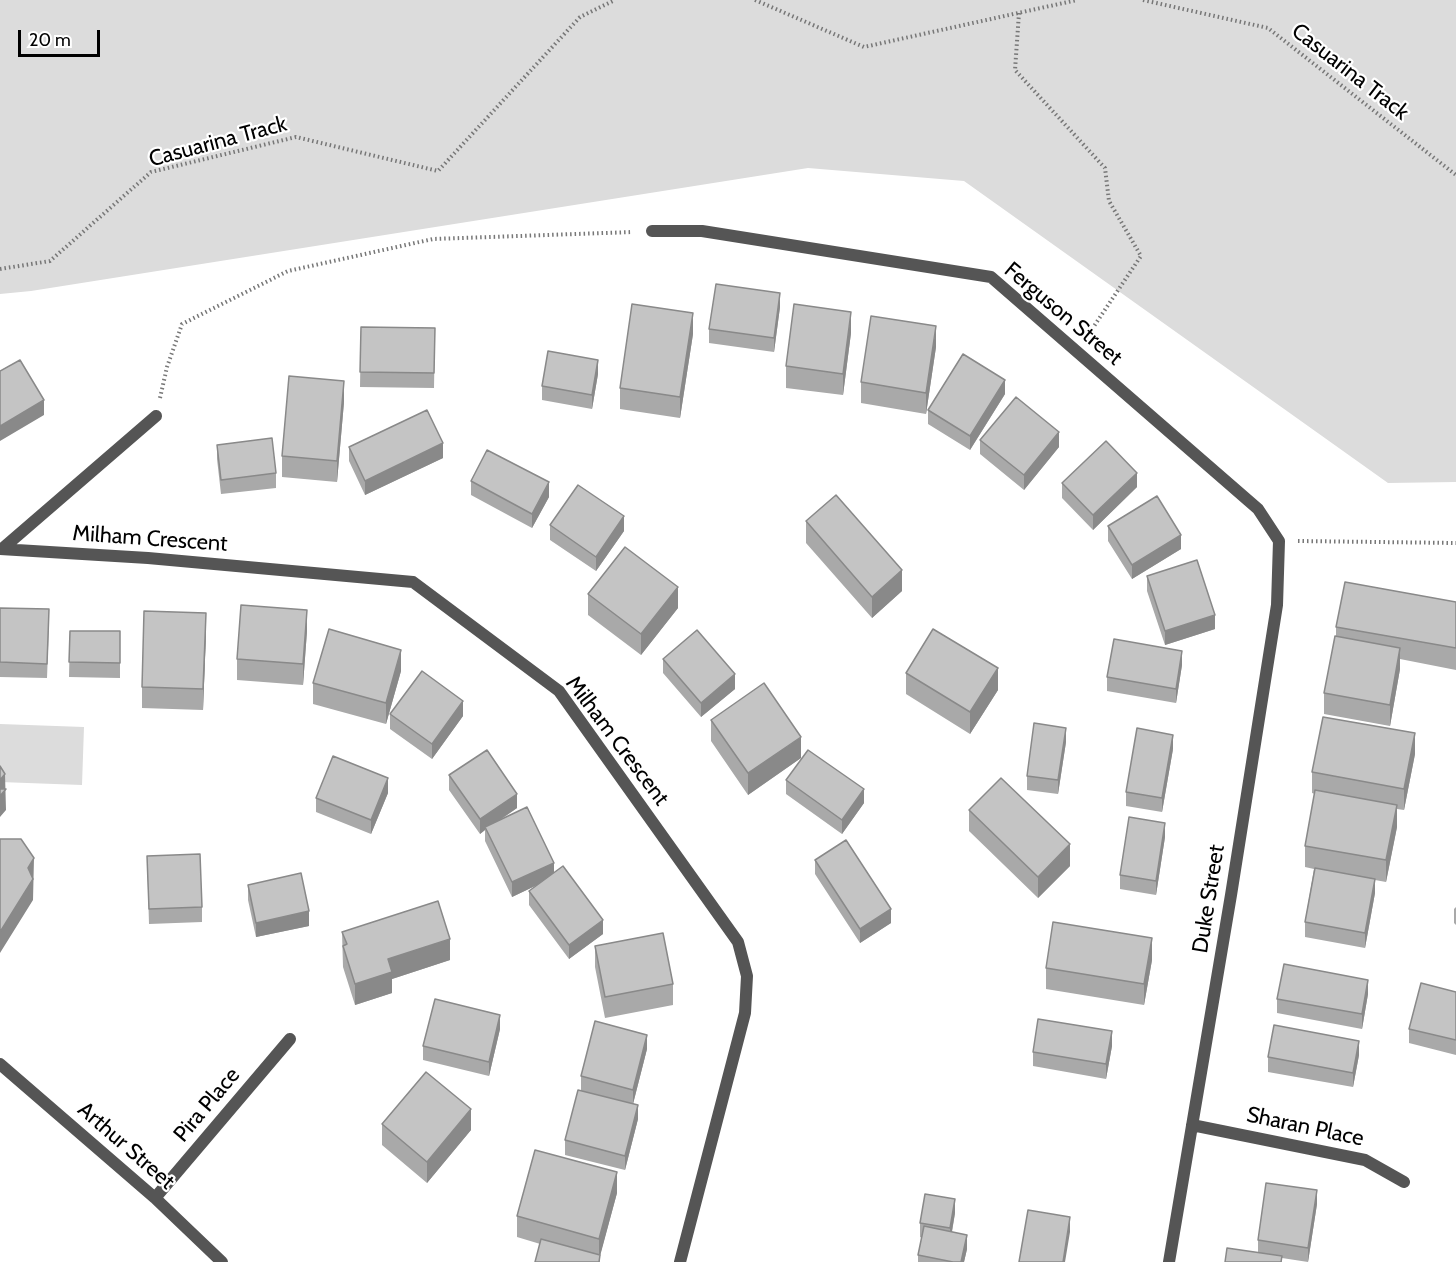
<!DOCTYPE html>
<html>
<head>
<meta charset="utf-8">
<style>
  body { margin:0 }
  #map { position:relative; width:1456px; height:1262px; overflow:hidden; background:#fff; font-family:Cabin,sans-serif }
  canvas { display:block }
  .scale { position:absolute; left:18px; top:30px; width:82px; height:27px; box-sizing:border-box; border:3px solid #000; border-top:0; padding-left:8px; font-size:18px; line-height:21px; white-space:nowrap; color:#000; -webkit-text-stroke:4px #fff; paint-order:stroke }
</style>
</head>
<body>
<div id="map">
<canvas width="1456" height="1262"></canvas>
<div class="scale">20 m</div>
</div>
<script>
const ctx = document.querySelector('canvas').getContext('2d');
ctx.lineJoin = 'round';
function fill(path, color) { ctx.fillStyle = color; ctx.fill(path, 'evenodd'); }
function strokePath(path, color, width, dash) { ctx.strokeStyle = color; ctx.lineWidth = width; ctx.lineCap = dash ? 'butt' : 'round'; ctx.setLineDash(dash || []); ctx.stroke(path); }
function write(font, color, halo, rows, align = 'center') {
  ctx.font = font + ' Cabin,sans-serif'; ctx.lineWidth = 4.5; ctx.setLineDash([]); ctx.textBaseline = 'middle'; ctx.strokeStyle = halo; ctx.fillStyle = color; for (const [text, x, y, turn = 0] of rows) {
    ctx.save(); ctx.translate(x, y); ctx.rotate((+turn || 0) * Math.PI / 180); ctx.textAlign = isNaN(turn) ? turn : align; if (halo) ctx.strokeText(text, 0, 0); ctx.fillText(text, 0, 0); ctx.restore();
  }
}
fill(new Path2D(`
  M0,0H1456V482L1388,483L964,181L808,168L31,291L0,294Z
  M0,724L84,727L82,785L0,782Z`), '#dcdcdc');
strokePath(new Path2D(`
  M755,0L864,47L1077,0
  M1143,0L1268,28L1456,175
  M1019,13L1015,70L1105,168L1109,201L1141,256L1088,335
  M0,269L50,261L151,172L296,137L438,171L580,17L615,0
  M160,398L167,367L182,324L288,271L433,239L633,232
  M1298,541L1456,543`), '#777', 4, [1.5, 3]);
strokePath(new Path2D(`
  M652,231H702L991,277L1258,509L1279,541L1277,605L1231,895L1169,1262
  M0,549L148,558L413,582L559,691L738,942L747,976L745,1013L680,1262
  M2,549L156,416
  M0,1064L155,1198L222,1262
  M1192,1125L1365,1160L1404,1182
  M155,1198L290,1039`), '#555', 12);
fill(new Path2D(`
  M780,307L774,352L709,343V329Z
  M361,327L435,328L434,388L360,387Z
  M851,333L843,395L786,388V366Z
  M693,334L680,418L620,409V388Z
  M936,347L926,414L861,403V382Z
  M598,374L592,409L542,400V386Z
  M1005,394L970,450L928,424V410Z
  M344,402L337,482L282,477V456Z
  M980,440L1059,447L1024,490L980,454Z
  M217,445L276,473V488L221,494L217,459Z
  M349,447L443,458L365,495L349,461Z
  M471,481L549,497L532,528L471,495Z
  M1062,483L1137,487L1093,530L1062,498Z
  M806,521L902,591L872,618L806,543Z
  M550,525L624,531L596,571L550,540Z
  M1108,526L1181,549L1132,579L1108,541Z
  M1147,576L1215,629L1165,645L1147,591Z
  M588,594L678,608L641,655L588,615Z
  M1456,602V670L1400,659V669L1390,726L1324,714V693L1336,637V627Z
  M0,608L49,624L47,678L0,677Z
  M70,631H120V678L69,677Z
  M307,631L303,685L237,680V659Z
  M206,634L203,710L142,708V687Z
  M663,659L735,689L701,717L663,673Z
  M1182,665L1176,703L1107,691V677Z
  M401,671L386,724L313,704V683Z
  M906,673L998,690L970,734L906,694Z
  M390,714L463,716L432,759L390,729Z
  M711,720L801,758L748,795L711,741Z
  M1066,742L1058,794L1027,790V776Z
  M1173,749L1162,812L1126,806V792Z
  M1415,754L1404,810L1397,809V827L1386,882L1375,880V893L1365,948L1305,937V922L1314,869L1305,867V846L1315,794L1312,793V772Z
  M449,775L517,808L499,821L554,873L603,934L569,959L529,905V891L537,885L512,897L485,841V830L480,834L449,790Z
  M786,780L864,803L842,834L786,794Z
  M388,793L371,834L316,812V798Z
  M969,810L1070,866L1038,898L969,831Z
  M1165,837L1156,895L1120,889V875Z
  M147,856L202,907V922L149,924Z
  M815,860L891,923L860,943L815,874Z
  M248,885L309,926L256,937L248,900Z
  M1456,907V925L1454,923V909Z
  M342,932L450,960L392,979V993L355,1005L343,967Z
  M595,946L673,984V1005L605,1018L595,967Z
  M1152,960L1144,1005L1046,989V968Z
  M1456,992V1055L1409,1043V1029Z
  M1368,994L1362,1029L1277,1013V999Z
  M500,1029L489,1076L423,1060V1046Z
  M1112,1046L1106,1079L1033,1066V1052Z
  M647,1049L633,1104L638,1119L625,1170L565,1155V1140L581,1091V1076Z
  M1359,1055L1353,1087L1268,1072V1057Z
  M382,1124L471,1130L427,1183L382,1145Z
  M617,1193L600,1255V1262L517,1237V1216Z
  M1317,1204L1308,1262L1282,1258V1262L1258,1252V1240Z
  M955,1213L952,1232L967,1249L964,1262H918V1255L922,1238L920,1237V1223Z`), '#a9a9a9');
fill(new Path2D(`
  M780,293V307L774,352V338Z
  M851,312V333L843,395V374Z
  M693,313V334L680,418V397Z
  M936,326V347L926,414V393Z
  M598,360V374L592,409V395Z
  M1005,380V394L970,450V436Z
  M344,381V402L337,482V461Z
  M44,400V415L0,441V426Z
  M1059,432V447L1024,490V475Z
  M443,443V458L365,495V481Z
  M1137,473V487L1093,530V515Z
  M549,482V497L532,528V514Z
  M624,516V531L596,571V557Z
  M1181,535V549L1132,579V565Z
  M902,570V591L872,618V597Z
  M678,587V608L641,655V634Z
  M307,610V631L303,685V664Z
  M206,613V634L203,710V689Z
  M1215,615V629L1165,645V631Z
  M1400,648V669L1390,726V705Z
  M401,650V671L386,724V703Z
  M1182,651V665L1176,703V689Z
  M998,668V690L970,734V712Z
  M735,674V689L701,717V703Z
  M463,701V716L432,759V744Z
  M1066,728V742L1058,794V780Z
  M1415,733V754L1404,810V789Z
  M1173,735V749L1162,812V798Z
  M801,737V758L748,795V773Z
  M5,774L6,810L0,817V780Z
  M388,778V793L371,834V820Z
  M864,789V803L842,834V820Z
  M517,794V808L486,829L485,827V830L480,834V819Z
  M1397,805V827L1386,882V860Z
  M1165,823V837L1156,895V881Z
  M1070,844V866L1038,898V877Z
  M34,858L33,900L0,953V932L28,868Z
  M554,863V877L512,897V882Z
  M1375,879V893L1365,948V933Z
  M891,909V923L860,943V929Z
  M309,911V926L256,937V923Z
  M603,920V934L569,959V945Z
  M1152,938V960L1144,1005V984Z
  M450,939V960L392,979V993L355,1005V984L388,959Z
  M1368,980V994L1362,1029V1014Z
  M500,1015V1029L489,1076V1062Z
  M1112,1031V1046L1106,1079V1064Z
  M647,1035V1049L633,1104V1090Z
  M1359,1041V1055L1353,1087V1073Z
  M638,1105V1119L625,1170V1156Z
  M471,1109V1130L427,1183V1162Z
  M617,1172V1193L599,1260V1239Z
  M1317,1190V1204L1308,1262V1248Z
  M955,1199V1213L950,1242V1228Z
  M1070,1217V1232L1065,1262H1063Z
  M967,1235V1249L964,1262H961Z`), '#898989');
const building = new Path2D(`
  M716,284L780,293L774,338L709,329Z
  M632,304L693,313L680,397L620,388Z
  M794,304L851,312L843,374L786,366Z
  M871,316L936,326L926,393L861,382Z
  M361,327L435,328L434,373L360,372Z
  M548,351L598,360L592,395L542,386Z
  M963,354L1005,380L970,436L928,410Z
  M20,360L44,400L0,426V371Z
  M289,376L344,381L337,461L282,456Z
  M1016,397L1059,432L1024,475L980,440Z
  M427,410L443,443L365,481L349,447Z
  M272,438L276,473L221,480L217,445Z
  M1106,441L1137,473L1093,515L1062,483Z
  M487,450L549,482L532,514L471,481Z
  M578,485L624,516L596,557L550,525Z
  M836,495L902,570L872,597L806,521Z
  M1157,496L1181,535L1132,565L1108,526Z
  M625,547L678,587L641,634L588,594Z
  M1197,560L1215,615L1165,631L1147,576Z
  M1345,582L1456,602V648L1336,627Z
  M241,605L307,610L303,664L237,659Z
  M0,608L49,609L47,664L0,662Z
  M144,611L206,613L203,689L142,687Z
  M329,629L401,650L386,703L313,683Z
  M933,629L998,668L970,712L906,673Z
  M697,630L735,674L701,703L663,659Z
  M70,631H120V663L69,662Z
  M1335,636L1400,648L1390,705L1324,693Z
  M1114,639L1182,651L1176,689L1107,677Z
  M422,671L463,701L432,744L390,714Z
  M764,683L801,737L748,773L711,720Z
  M1323,717L1415,733L1404,789L1312,772Z
  M1034,723L1066,728L1058,780L1027,776Z
  M1137,728L1173,735L1162,798L1126,792Z
  M487,750L517,794L480,819L449,775Z
  M808,750L864,789L842,820L786,780Z
  M333,756L388,778L371,820L316,798Z
  M0,766L5,774L0,780Z
  M1001,778L1070,844L1038,877L969,810Z
  M0,789H6L0,796Z
  M1315,790L1397,805L1386,860L1305,846Z
  M527,807L554,863L512,882L485,827Z
  M1129,817L1165,823L1156,881L1120,875Z
  M0,839H21L34,858L28,868L33,879L0,932Z
  M846,840L891,909L860,929L815,860Z
  M200,854L202,907L149,909L147,856Z
  M563,866L603,920L569,945L529,891Z
  M1315,868L1375,879L1365,933L1305,922Z
  M301,873L309,911L256,923L248,885Z
  M438,901L450,939L388,959L392,972L355,984L343,946L347,944L342,932Z
  M1053,922L1152,938L1144,984L1046,968Z
  M663,933L673,984L605,997L595,946Z
  M1284,964L1368,980L1362,1014L1277,999Z
  M1421,983L1456,992V1040L1409,1029Z
  M435,999L500,1015L489,1062L423,1046Z
  M1038,1019L1112,1031L1106,1064L1033,1052Z
  M595,1021L647,1035L633,1090L581,1076Z
  M1274,1025L1359,1041L1353,1073L1268,1057Z
  M426,1072L471,1109L427,1162L382,1124Z
  M578,1090L638,1105L625,1156L565,1140Z
  M535,1150L617,1172L599,1239L517,1216Z
  M1266,1183L1317,1190L1308,1248L1258,1240Z
  M925,1194L955,1199L950,1228L920,1223Z
  M1028,1210L1070,1217L1063,1262H1019Z
  M924,1226L967,1235L961,1262H953L918,1255Z
  M541,1239L600,1255L599,1262H535Z
  M1227,1248L1282,1256L1281,1262H1225Z`);
fill(building, '#c4c4c4');
strokePath(building, '#898989', 1.5);
write('22px', '#000', '#fff', [
  ["Casuarina Track",1350,72,38],
  ["Casuarina Track",218,142,-15],
  ["Ferguson Street",1063,314,40],
  ["Milham Crescent",150,539,4],
  ["Milham Crescent",617,741,53],
  ["Duke Street",1209,899,-81],
  ["Pira Place",207,1105,-50],
  ["Sharan Place",1305,1127,12],
  ["Arthur Street",126,1146,41]
]);
</script>
</body>
</html>
